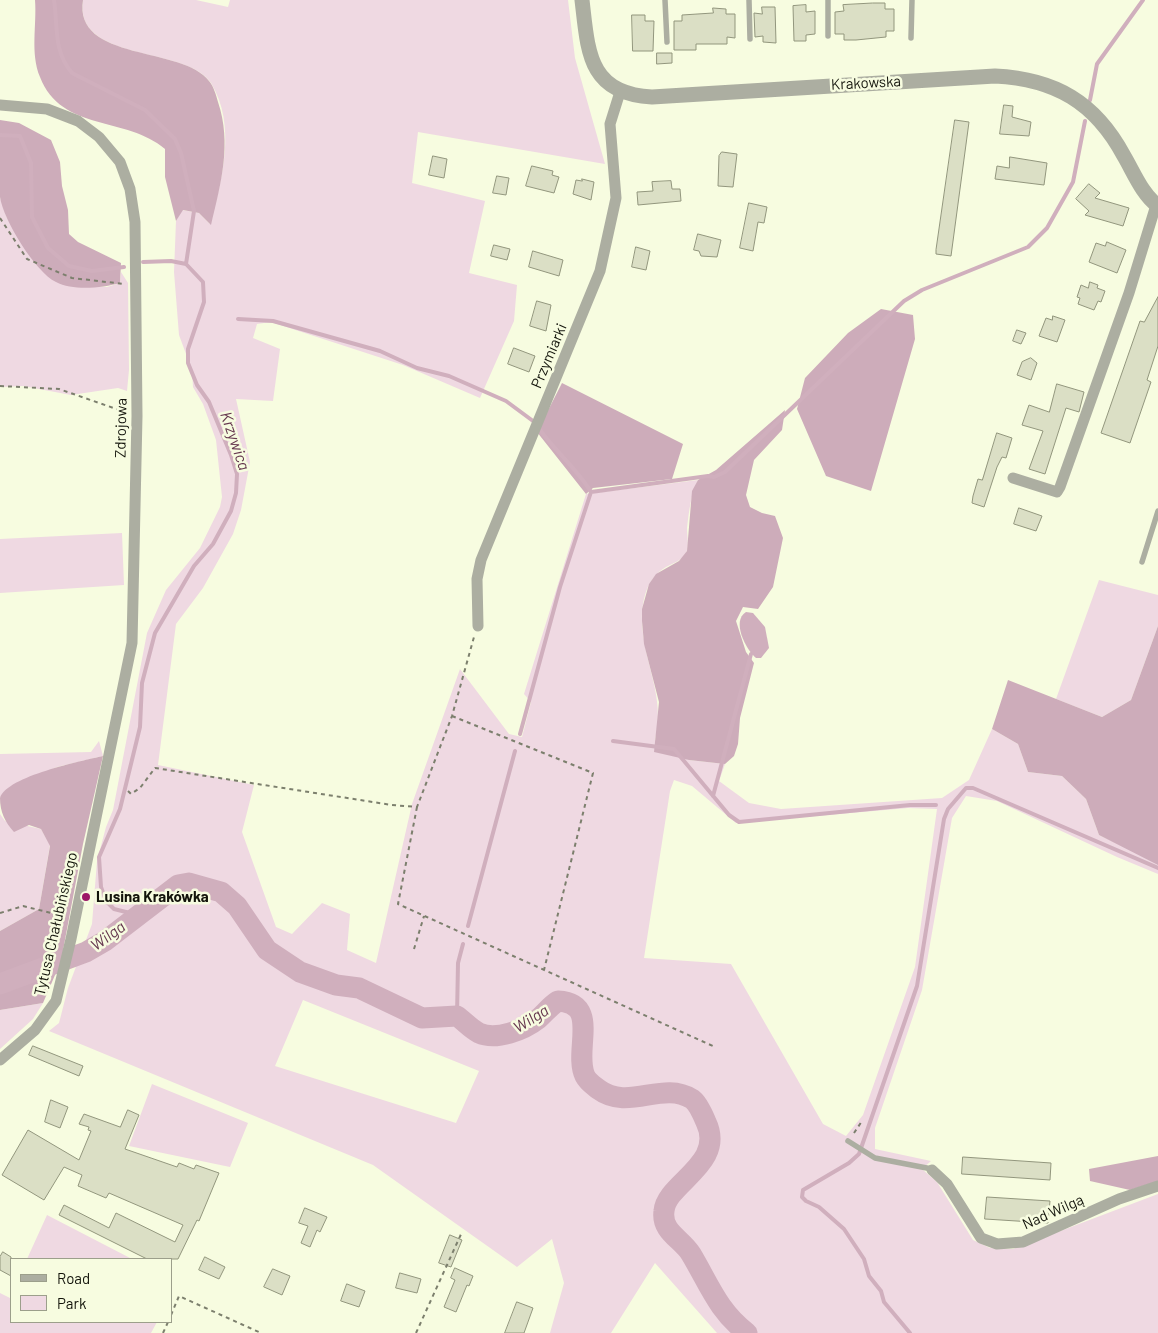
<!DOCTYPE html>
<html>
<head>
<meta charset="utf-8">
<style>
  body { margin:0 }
  #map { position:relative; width:1158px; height:1333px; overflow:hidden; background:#f7fce0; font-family:Barlow,sans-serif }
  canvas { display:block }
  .legend { position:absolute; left:10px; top:1258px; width:162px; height:65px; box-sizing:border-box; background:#f7fce0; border:1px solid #9c9f8b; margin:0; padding:6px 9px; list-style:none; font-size:15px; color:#13140b }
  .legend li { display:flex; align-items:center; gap:10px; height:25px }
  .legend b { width:25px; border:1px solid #9c9f8b }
</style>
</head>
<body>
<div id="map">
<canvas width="1158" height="1333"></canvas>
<ul class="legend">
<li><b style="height:6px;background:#acaea1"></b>Road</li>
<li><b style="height:14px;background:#efd9e2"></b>Park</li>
</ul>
</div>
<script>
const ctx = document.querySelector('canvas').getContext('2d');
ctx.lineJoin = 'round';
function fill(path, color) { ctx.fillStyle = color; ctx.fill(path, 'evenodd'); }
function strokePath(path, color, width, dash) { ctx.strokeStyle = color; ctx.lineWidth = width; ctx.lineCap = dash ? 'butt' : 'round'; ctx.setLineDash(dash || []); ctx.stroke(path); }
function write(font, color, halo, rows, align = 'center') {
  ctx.font = font + ' Barlow,sans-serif'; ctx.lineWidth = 5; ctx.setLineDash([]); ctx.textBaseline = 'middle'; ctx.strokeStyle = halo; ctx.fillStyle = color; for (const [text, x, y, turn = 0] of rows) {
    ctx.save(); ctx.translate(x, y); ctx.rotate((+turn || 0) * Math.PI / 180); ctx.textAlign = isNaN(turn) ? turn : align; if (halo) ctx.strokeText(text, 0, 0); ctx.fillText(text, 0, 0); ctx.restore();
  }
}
fill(new Path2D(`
  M83,0H196L228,7L230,0H568L575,58L605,164L418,132L412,183L485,201L469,273L517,285L514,321L480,398L403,365L271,322L257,324L253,338L280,349L273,401L236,399L250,462L241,510L233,534L203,588L176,624L158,765L254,785L242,832L276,927L292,934L322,903L350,914L347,950L376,963L412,804L460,669L509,734L522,737L531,702L524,694L586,494L698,480C691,494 689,511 687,528C687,535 689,545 687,551C683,560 674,563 666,567C647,578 642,599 642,620C643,663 666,696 655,740L689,760L725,764L719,781L749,803L781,809L942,798L969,780L992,729L1018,744L1028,772L1062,776L1086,799L1099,835L1158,863V874L1117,857L997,801L966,796L952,818L922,990L875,1128V1149L931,1161L922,1169L937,1182L973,1240L990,1248L1013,1249L1158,1194V1333H717L655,1263L611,1333H550L564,1283L552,1239L517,1267L373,1165L49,1031L59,1023L68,988L92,924L97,861L106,827L113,810L147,633L166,590L200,548L220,507L222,497L216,440L203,404L193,387L192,370L179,335L174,272L176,221L182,210L199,213L210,224C222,179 237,126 211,83C188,46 73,63 83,0ZM674,780L692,786L736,823L908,808L937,809L915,967L863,1115L846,1136L823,1124L731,964L644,958L670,791ZM303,1000L479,1071L456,1123L275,1066Z
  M0,197L7,218L68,286L107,287L120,283L121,272L128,283L129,370L127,391L118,388L71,395L23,386L0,387Z
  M122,533L124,585L0,593V539Z
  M1099,580L1158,595V626L1131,700L1102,717L1056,699Z
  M99,741L103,756L57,767L5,791L0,798V754L91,752Z
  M0,814L5,821L41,829L50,845L39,909L0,931Z
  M43,1003L33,1019L0,1049V1010Z
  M152,1084L248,1123L230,1167L129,1146Z
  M47,1215L132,1259H27Z
  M0,1293L10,1298L11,1296V1322H157L151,1333H0Z`), '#efd9e2');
fill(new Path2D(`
  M35,0H83C73,62 184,46 209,81C214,87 216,95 218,102C232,144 221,183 211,225L199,213L183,210L176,221L165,177V149C127,116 61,132 40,77C30,53 37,25 35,0Z
  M0,120L19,123L51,140L60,162L62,186L68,210L69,234L78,242L121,263L120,283C102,288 73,291 56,282C35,272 3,219 0,197C0,172 0,144 0,120Z
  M881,309L913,315L915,339L871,491L826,476L797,409L805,378L848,333Z
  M562,383L683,444L672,479L593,488L586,494L537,432Z
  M785,410L782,430L754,460L746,495L750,507L762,513L775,516L783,538L773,587L758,609L743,607L736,621L746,652L754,663L740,718L738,744L734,756L725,764L689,760L654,752L659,702L644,644L642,621V609L649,584L656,574L679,561L687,551L692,491L698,480L716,470Z
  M1158,626V865L1099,835L1086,799L1062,776L1028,772L1018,744L992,729L1008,680L1102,717L1131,700Z
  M103,756L83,844L61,961L43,1003L0,1010V931L39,909L50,846L41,829L29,825L14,832C5,822 0,812 0,798C7,776 82,761 103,756Z
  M1158,1156V1181L1130,1190L1090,1181L1089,1169Z`), '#cdacba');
fill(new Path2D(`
  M746,612L753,613L765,627L769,648L761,658H756C746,650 731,621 746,612Z`), '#d0afbd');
strokePath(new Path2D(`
  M54,0C58,26 53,51 72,73L145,110L175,139L181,153L194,211L186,264
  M1090,100L1097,64L1143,0
  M0,135L20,136L31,163L32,217L48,248L69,266L92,271L124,267
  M143,262L171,261L186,264
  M238,319L273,321L380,351L417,368L449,376L506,401L533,421
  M591,492L708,476L714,477L725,472L904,301L922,290L1028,247L1047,228L1073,182L1085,121
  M520,734L560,587L591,492C577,469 556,452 540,430
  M613,741L674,749L729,815L739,822L910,805H936
  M713,796L751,654
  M138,915L114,909L106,901L101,887L99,857L120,809L140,727L142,683L155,633L194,566L213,544L231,511L236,493L237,474L231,455L209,402L197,385L188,363V349L204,302L203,282L186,264
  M468,926L515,751
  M457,1016L458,963L463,944
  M910,1333L884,1302L881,1291L869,1276L864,1259L844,1229L819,1207L806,1201L802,1197L803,1190L849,1163L859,1154L917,986L944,819L948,809L966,788H973L1158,868`), '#d0afbd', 4);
strokePath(new Path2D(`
  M0,984L86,952L105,941L178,885L189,883L221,892L237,906L267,950L300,972L336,985L359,988L422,1018L457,1016C464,1021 471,1029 479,1033C496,1041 524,1030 538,1019C545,1013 550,1006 558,1001C601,1003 573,1051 585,1076C588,1082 593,1085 598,1089C629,1112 662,1080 692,1099C698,1103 703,1115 706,1122C726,1164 666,1183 664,1211C661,1232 682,1239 691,1254C709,1284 718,1311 747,1333`), '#d0afbd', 21);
const building = new Path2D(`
  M873,3H885V9H894V31H886V37L856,40H844V34H835V12L844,11L843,5Z
  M806,5V12L815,11V34L806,35V41H794L793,6Z
  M762,7H775L776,43L763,42V36L755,37L754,13L762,14Z
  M713,8L726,9V14H735V38L727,37V44H696V50H674V21H682V15L713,13Z
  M632,15H645V21H654L653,51H633Z
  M657,53H672V63L657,64Z
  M1004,105L1013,106L1012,117L1031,122L1029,136L1000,134Z
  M955,120L969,122L951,256L936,254V250Z
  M722,152L737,154L733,187L718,186L719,156Z
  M433,156L447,159L444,178L429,175Z
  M1010,157L1047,163L1044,185L995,179L997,166L1009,168Z
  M532,166L553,171L552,175L559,177L554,193L526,186Z
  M497,176L509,178L506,195L493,193Z
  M582,179L594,182L591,200L573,194L576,180L582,181Z
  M671,181L672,189H680L681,201L638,205L637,192L653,191L652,182Z
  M1089,184L1100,193L1095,198L1129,208L1123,226L1085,215L1089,211L1076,199Z
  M749,203L767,207L764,223L758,222L753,251L740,248Z
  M698,234L721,240L717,257L701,256L699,251L694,250Z
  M1107,242L1126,250L1117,273L1089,262L1096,243L1105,246Z
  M494,245L510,249L507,260L491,256Z
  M636,247L650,251L646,270L632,267Z
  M533,251L563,260L559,276L529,267Z
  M1090,282L1098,285L1097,288L1105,291L1101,302L1098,301L1094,310L1078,304L1080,298L1077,297L1081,285L1088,288Z
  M1158,297V346L1147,380L1151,382L1130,443L1101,433L1140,321L1144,322Z
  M537,301L551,305L546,331L530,326Z
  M1053,316L1065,320L1057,342L1039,336L1046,318L1052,320Z
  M1017,330L1026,333L1021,344L1013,341Z
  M514,348L535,356L529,372L508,364Z
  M1031,358L1037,363L1031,380L1017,375L1022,362Z
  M1057,384L1084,392L1079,412L1066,408L1045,474L1029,469L1043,431L1022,425L1029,405L1049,412Z
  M997,433L1012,438L1006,458L1002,457L997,467L984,507L972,503L973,496L978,479L982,480Z
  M1019,508L1042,516L1036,531L1014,524Z
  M33,1046L83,1066L79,1076L29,1055Z
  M51,1100L68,1107L60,1128L45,1122Z
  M128,1110L139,1115L125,1149L177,1167L179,1163L194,1169L196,1165L219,1173L199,1221L197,1220L178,1259H147L59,1215L64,1205L109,1228L116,1213L175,1242L183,1225L109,1193L106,1198L78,1186L82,1175L64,1167L44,1200L2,1175L28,1130L79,1160L91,1131L88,1130L89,1127L79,1124L84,1114L120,1127Z
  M963,1157L1051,1163L1050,1180L962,1174Z
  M987,1197L1050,1201L1048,1223L985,1219Z
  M305,1208L327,1217L320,1232L317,1230L310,1247L301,1243L308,1226L299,1223Z
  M450,1235L462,1240L451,1267L439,1263Z
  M3,1252L11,1257V1276L0,1270V1257Z
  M205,1257L225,1267L219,1279L199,1270Z
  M455,1268L473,1276L469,1286L467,1285L456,1312L444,1307L455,1280L451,1278Z
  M273,1269L290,1276L282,1295L264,1287Z
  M400,1273L421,1279L417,1293L396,1288Z
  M347,1284L365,1291L359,1307L341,1301Z
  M517,1302L533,1308L524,1333H505Z`);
fill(building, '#dbdfc5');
strokePath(building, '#92967d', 1);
strokePath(new Path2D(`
  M0,218L27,259L72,278L124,284
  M0,386L59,389L125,412
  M452,716L593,773L544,970
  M128,791L131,794L140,788L155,768L392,805L417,807L452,716L474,637
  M417,807L398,904L715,1047
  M0,913L23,906L63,916
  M414,949L424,916
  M854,1133L862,1121
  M171,1315L179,1296L261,1333
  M163,1333L168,1322
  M416,1333L462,1232`), '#7c7f6d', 2, [4, 4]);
strokePath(new Path2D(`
  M665,0L667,42
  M749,0L750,39
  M828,0V36
  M911,38L912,0
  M1142,562L1158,511
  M848,1141L875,1158L932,1169`), '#acaea1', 5.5);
strokePath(new Path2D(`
  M0,105L47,109L78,121L99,137L120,162L130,189L135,222L137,416L132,643L71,939L56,1001L35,1030L0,1060
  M1013,478L1057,492L1060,487L1129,293L1156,205
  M478,626L477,579L481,560L600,271L616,198L610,124L620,92
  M932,1170L947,1184L981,1238L997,1244L1023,1242L1119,1199L1158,1186`), '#acaea1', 11);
strokePath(new Path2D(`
  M582,0C588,51 588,94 652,97L995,76C1055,79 1095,102 1124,156C1134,173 1142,194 1158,206`), '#acaea1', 15);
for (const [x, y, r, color] of [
  [86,897,5,"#9c1667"]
]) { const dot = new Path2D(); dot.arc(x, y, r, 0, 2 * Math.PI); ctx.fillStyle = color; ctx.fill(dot); strokePath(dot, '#f7fce0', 2); }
write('15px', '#13140b', '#f7fce0', [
  ["Krakowska",866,83,-3],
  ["Przymiarki",549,356,-67],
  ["Zdrojowa",121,428,-89],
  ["Tytusa Chałubińskiego",56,924,-77],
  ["Nad Wilgą",1053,1212,-24]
]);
write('bold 15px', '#13140b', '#f7fce0', [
  ["Lusina Krakówka",96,897]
], 'left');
write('italic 16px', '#65374e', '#f7fce0', [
  ["Krzywica",235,441,71],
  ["Wilga",108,936,-36],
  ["Wilga",531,1019,-32]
]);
</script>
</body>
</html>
